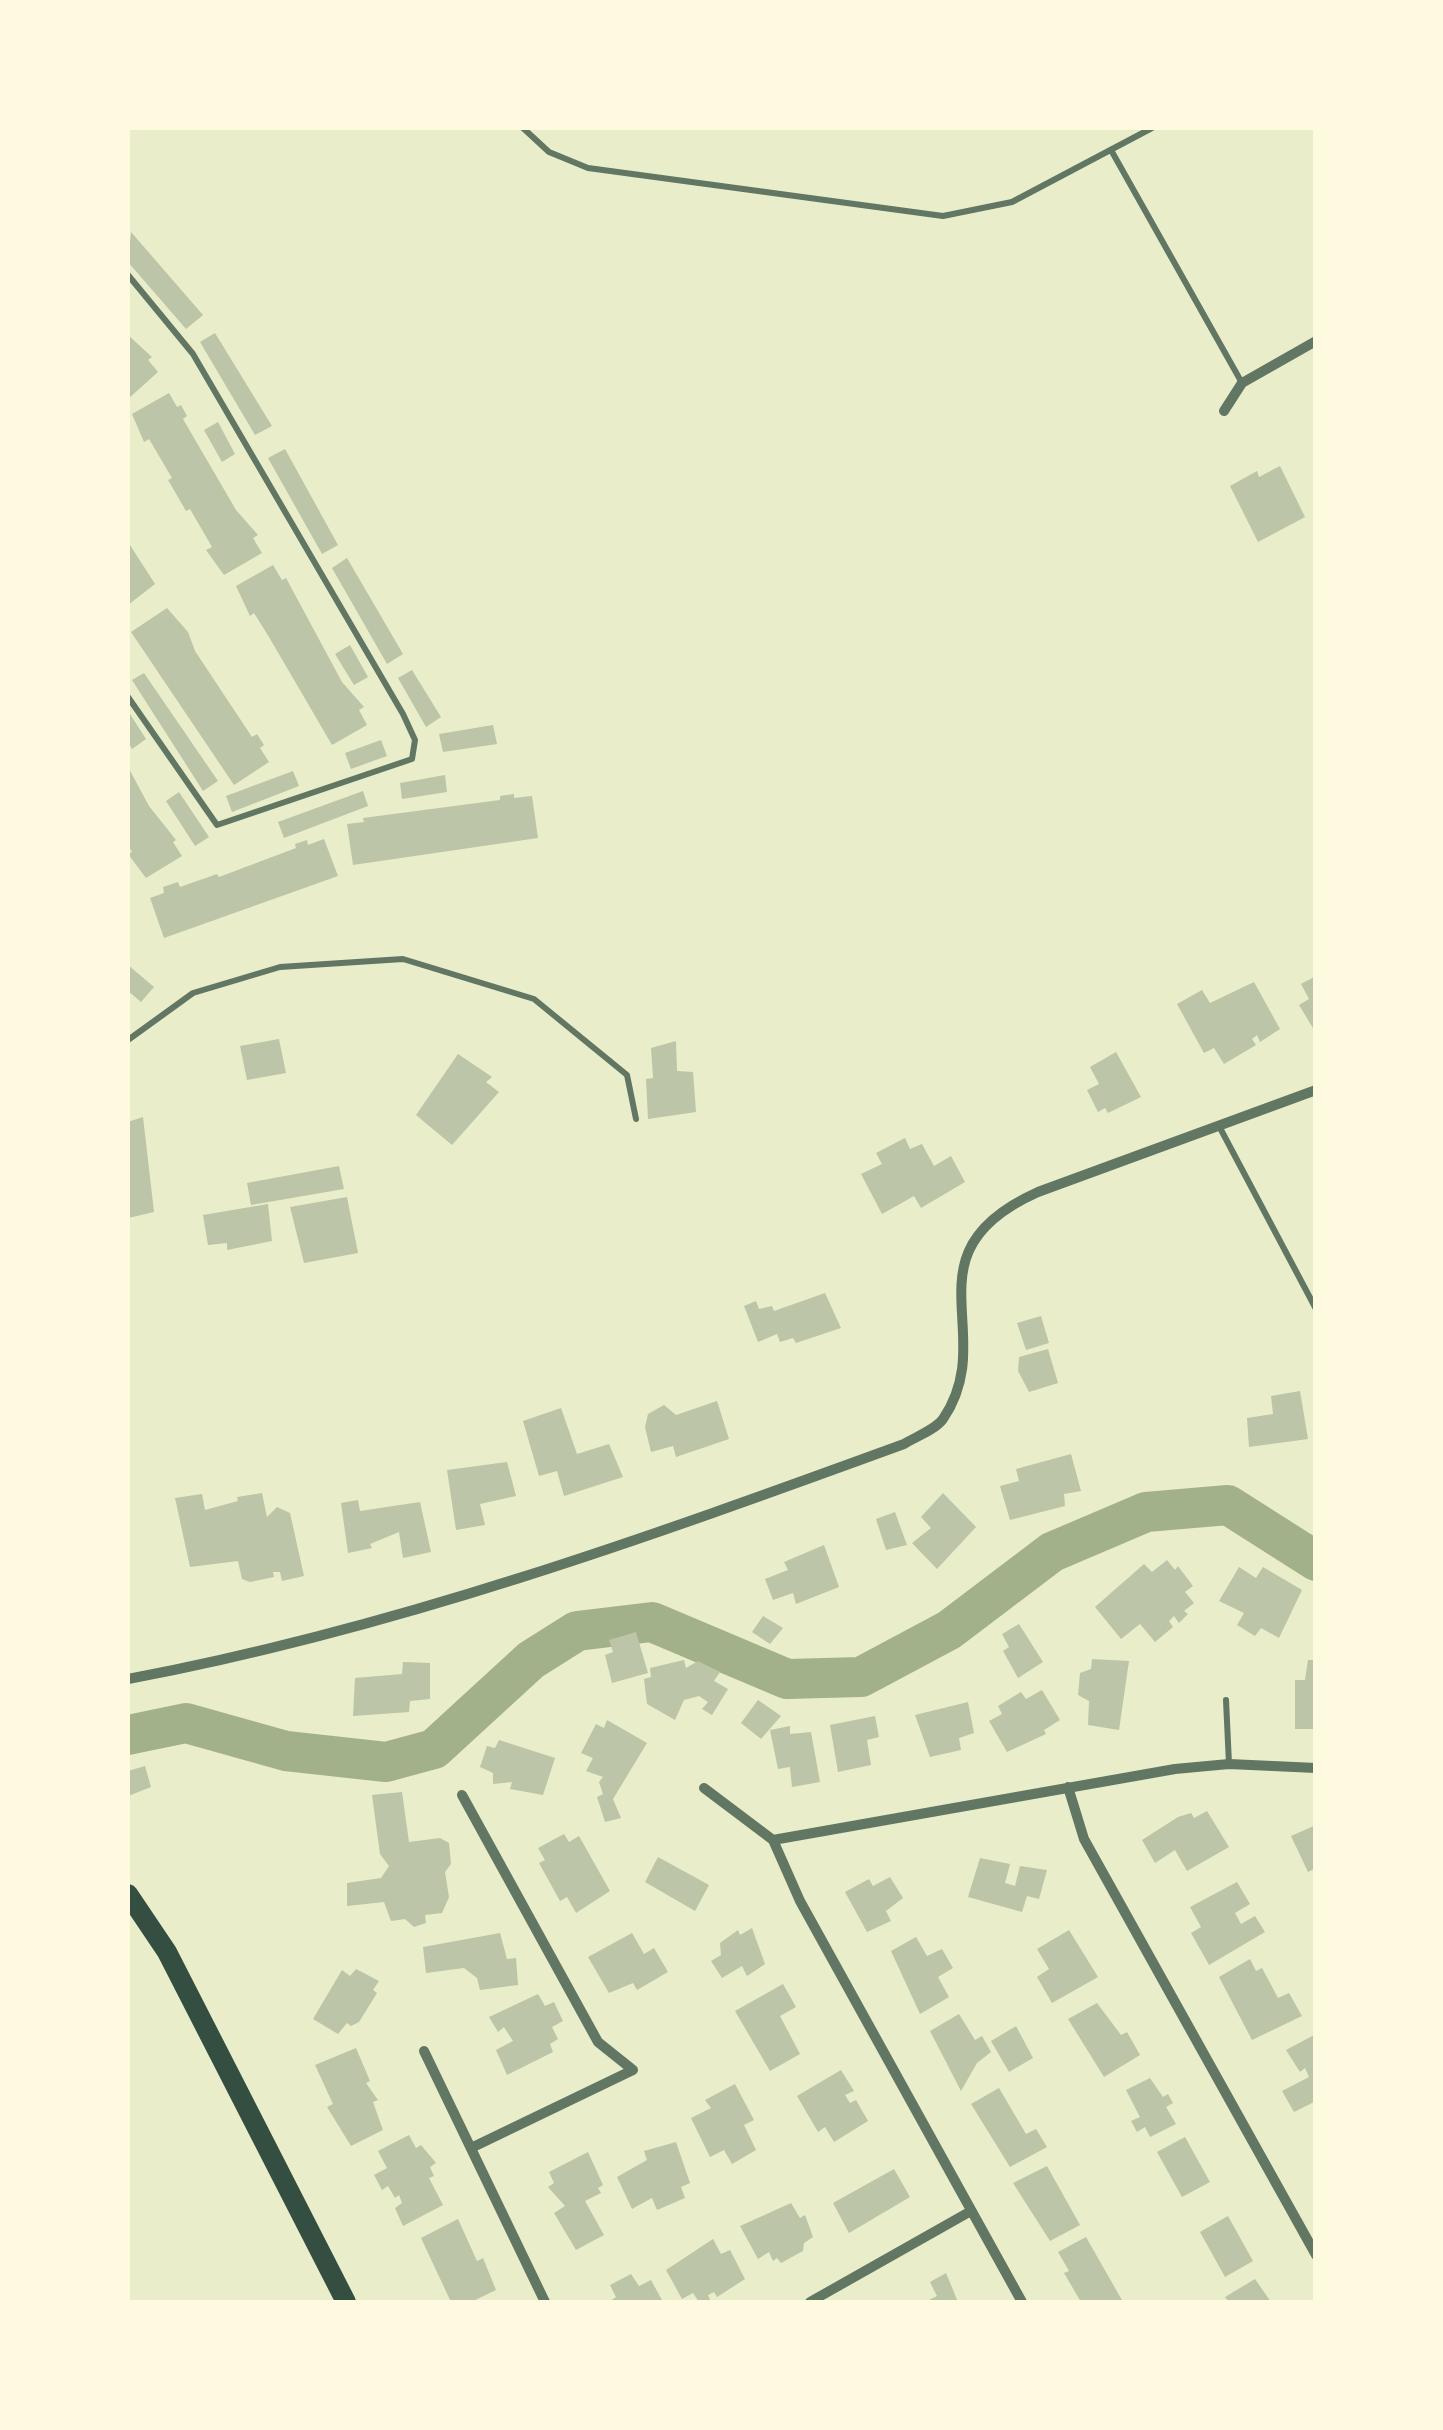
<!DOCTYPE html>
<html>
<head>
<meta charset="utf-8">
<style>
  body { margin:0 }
  #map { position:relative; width:1443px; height:2430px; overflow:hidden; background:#e9edc9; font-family:Quicksand,sans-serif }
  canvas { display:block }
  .frame { position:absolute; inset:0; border:130px solid #fefae0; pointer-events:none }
</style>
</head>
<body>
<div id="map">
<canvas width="1443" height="2430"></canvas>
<div class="frame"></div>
</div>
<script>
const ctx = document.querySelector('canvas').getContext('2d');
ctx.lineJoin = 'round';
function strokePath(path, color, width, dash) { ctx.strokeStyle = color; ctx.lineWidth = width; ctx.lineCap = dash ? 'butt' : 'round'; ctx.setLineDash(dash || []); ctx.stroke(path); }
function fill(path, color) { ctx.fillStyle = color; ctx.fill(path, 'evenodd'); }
strokePath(new Path2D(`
  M128,1735L186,1723L286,1751L386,1762L434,1749L531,1660L577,1631L652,1622L787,1679L861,1677L949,1630L1052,1552L1146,1512L1228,1505L1316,1561`), '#a3b18a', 40);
fill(new Path2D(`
  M131,232L203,315L186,329L128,262Z
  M215,333L272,426L255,435L200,342Z
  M128,335L152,357L148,360L158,372L128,399Z
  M169,393L177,407L181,405L187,416L183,419L236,510L258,535L253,538L262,553L224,575L206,550L212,547L190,509L186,511L168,480L172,478L149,439L144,442L132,414Z
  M218,422L235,454L222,462L204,430Z
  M285,449L338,545L322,554L268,458Z
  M1280,466L1305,517L1258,542L1230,486L1257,471L1259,477Z
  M128,542L155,584L128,605Z
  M347,558L403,654L387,664L332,568Z
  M273,565L282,580L286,578L342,682L364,707L359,710L367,725L332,745L269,637L254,613L250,616L236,586Z
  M167,608L188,632L195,651L252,737L257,734L264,745L260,748L269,762L234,785L131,632Z
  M350,645L368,677L354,685L335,654Z
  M412,670L441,717L426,727L398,678Z
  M144,673L218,781L203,791L132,680Z
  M128,711L146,739L132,749L128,742Z
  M493,725L497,744L443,752L439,734Z
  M381,740L387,756L351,769L345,753Z
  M128,767L149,806L176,840L173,842L182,856L146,878L128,854L132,852L128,845Z
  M293,771L299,786L232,812L226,796Z
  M445,775L447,792L402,799L400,783Z
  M363,791L368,806L284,838L278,822Z
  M179,792L209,837L195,846L166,801Z
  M514,794V798L532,796L538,838L353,865L347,824L364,822L363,818L500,800V796Z
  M324,839L338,876L164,938L150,898L164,893L163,887L178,882L180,887L217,874L219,877L296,848L295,844L307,840L308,845Z
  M128,965L154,987L141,1002L128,991Z
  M1316,976V1033L1299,1005L1309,999L1301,984Z
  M1254,982L1280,1029L1260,1042L1257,1035L1252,1039L1256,1045L1224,1064L1214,1048L1204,1053L1177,1004L1202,990L1210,1003Z
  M279,1039L286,1073L247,1080L240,1046Z
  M676,1041L677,1071L693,1072L696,1112L648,1119L646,1079L653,1078L651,1048Z
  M1116,1052L1141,1097L1108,1113L1105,1108L1098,1112L1087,1090L1099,1084L1090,1067Z
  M458,1054L492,1077L486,1082L499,1092L452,1145L416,1115Z
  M143,1117L154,1212L128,1218V1122Z
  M905,1138L910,1149L922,1144L934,1166L951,1156L965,1182L921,1208L914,1196L882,1214L861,1174L882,1164L876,1153Z
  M339,1166L344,1189L251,1205L247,1183Z
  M347,1197L358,1253L304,1263L290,1207Z
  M268,1204L272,1241L227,1250V1243L208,1245L203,1215Z
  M825,1293L841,1328L796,1343L793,1338L780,1342L777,1334L758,1342L744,1306L756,1301L759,1309L772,1306L774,1311Z
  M1041,1316L1049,1343L1026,1350L1017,1323Z
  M1048,1349L1058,1383L1029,1392L1018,1371L1019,1357Z
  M1300,1391L1308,1439L1249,1447L1247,1418L1273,1414L1271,1396Z
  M717,1401L729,1439L676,1457L673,1446L651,1452L645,1427L648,1414L664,1405L676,1415Z
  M561,1408L577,1454L609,1444L623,1477L564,1496L557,1471L539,1476L523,1421Z
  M1071,1454L1081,1491L1064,1494L1065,1506L1010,1520L1000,1486L1019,1481L1016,1469Z
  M507,1462L516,1496L480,1504L485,1525L456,1530L447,1470Z
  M262,1493L267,1517L277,1507L290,1513L304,1576L282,1581L280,1572H273L274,1577L250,1582L242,1579L238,1561L190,1567L175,1498L202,1494L205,1510L238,1501L237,1497Z
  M943,1493L976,1527L937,1569L912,1543L931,1528L921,1517Z
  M358,1500L360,1511L420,1502L431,1552L403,1558L399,1532L370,1544L372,1548L348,1553L341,1503Z
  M895,1512L907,1545L886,1550L876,1519Z
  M824,1545L839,1587L796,1604L793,1593L773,1600L765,1579L788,1570L784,1562Z
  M1167,1560L1175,1570L1178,1566L1193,1586L1185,1592L1194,1603L1184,1611L1188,1614L1179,1623L1174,1616L1169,1621L1173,1627L1155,1642L1140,1624L1121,1639L1095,1607L1144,1564L1152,1572Z
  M1239,1567L1256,1578L1263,1567L1302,1590L1279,1638L1261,1628L1255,1636L1237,1625L1244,1613L1219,1601Z
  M763,1616L783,1628L770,1644L752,1632Z
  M1019,1624L1043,1662L1018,1678L1003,1651L1009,1647L1002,1634Z
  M636,1632L648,1673L612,1683L605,1655L613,1652L609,1640Z
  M1092,1659L1129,1661L1119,1730L1088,1725L1089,1701L1078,1695L1080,1673L1091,1669Z
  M684,1660L686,1668L698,1661L720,1672L714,1681L728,1689L712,1715L702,1709L708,1702L699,1696L684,1700L675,1720L647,1704L644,1679L651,1677L650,1668Z
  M1308,1660H1316V1729H1295V1680H1305Z
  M403,1662L430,1663V1699L410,1701L409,1712L353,1716L355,1678L402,1674Z
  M1042,1690L1060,1720L1044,1730L1046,1734L1007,1752L989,1721L1002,1714L998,1706L1021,1692L1026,1699Z
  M758,1700L781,1716L761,1739L741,1723Z
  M968,1702L974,1733L959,1738L961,1750L930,1757L915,1715Z
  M875,1716L879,1737L867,1740L871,1765L838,1772L830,1725Z
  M607,1720L647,1743L613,1799L621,1818L605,1822L597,1797L603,1794L599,1782L603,1777L586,1771L593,1758L581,1753L596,1724L604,1728Z
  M790,1726V1734L811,1732L820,1782L792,1787L790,1767L778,1769L770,1730Z
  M499,1740L555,1758L543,1795L510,1789L512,1782L493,1784V1773L480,1767L487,1746L495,1748Z
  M145,1766L151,1787L128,1796V1771Z
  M402,1792L409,1842L440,1838L449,1843L451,1864L445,1872L449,1897L442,1913L425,1915L426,1923L414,1927L405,1919L391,1921L384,1902L347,1906V1883L381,1878L389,1866L380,1854L372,1795Z
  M1207,1811L1229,1847L1187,1871L1175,1850L1155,1863L1142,1840L1178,1817L1191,1813L1194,1818Z
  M1316,1825V1868L1308,1872L1291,1836Z
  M564,1834L569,1842L579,1836L610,1891L576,1913L567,1897L560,1901L539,1863L545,1860L538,1848Z
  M658,1857L709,1885L695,1911L645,1882Z
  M980,1858L1010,1864L1005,1883L1015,1886L1020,1866L1047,1870L1039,1899L1027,1896L1022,1912L968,1897Z
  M890,1877L903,1898L886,1911L891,1921L867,1932L845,1892L869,1879L873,1886Z
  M1237,1882L1250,1904L1235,1913L1241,1924L1255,1916L1265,1932L1209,1965L1191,1933L1201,1927L1190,1907Z
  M752,1928L765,1964L747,1976L742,1966L722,1978L711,1961L721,1955L720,1943L738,1930L740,1935Z
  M1069,1930L1098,1977L1052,2003L1037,1977L1049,1969L1037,1949Z
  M500,1933L507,1959L516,1958L518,1985L480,1990L477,1978L464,1968L426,1973L423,1947Z
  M632,1933L644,1954L654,1948L668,1972L637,1990L633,1983L609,1993L588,1957Z
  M916,1937L927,1956L942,1949L953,1968L938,1977L949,1997L920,2014L891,1951Z
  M1250,1959L1256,1971L1262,1968L1278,1998L1289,1993L1302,2016L1252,2040L1219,1977Z
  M356,1969L379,1981L373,1990L377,1993L359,2022L351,2026L347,2023L338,2034L313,2019L342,1970L350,1976Z
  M783,1984L796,2007L780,2016L800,2054L770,2071L735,2011Z
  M538,1994L545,2006L554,2002L563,2021L552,2027L558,2039L550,2044L553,2052L507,2075L496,2050L513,2041L504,2027L498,2032L489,2017Z
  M1097,2003L1121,2035L1127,2032L1140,2055L1104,2077L1068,2019Z
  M959,2014L975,2040L982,2036L991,2052L977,2063L961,2091L930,2031Z
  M1016,2026L1033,2058L1009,2072L991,2041Z
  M1316,2034V2101L1294,2112L1282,2091L1309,2077L1305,2068L1300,2072L1286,2050Z
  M356,2048L370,2081L366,2083L378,2100L373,2102L383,2130L351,2146L327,2107L333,2104L315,2065Z
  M841,2070L854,2091L845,2095L850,2103L856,2100L868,2121L834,2142L825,2127L818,2132L797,2096Z
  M1150,2078L1163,2097L1168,2094L1173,2103L1166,2107L1176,2124L1150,2137L1145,2127L1137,2132L1131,2121L1140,2117L1126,2090Z
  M735,2084L754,2120L744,2125L756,2150L732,2164L724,2150L710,2157L691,2118L711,2108L705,2100Z
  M999,2088L1026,2134L1036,2129L1047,2147L1010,2167L971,2104Z
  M409,2135L416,2148L421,2145L436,2163L430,2167L434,2176L429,2178L443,2205L403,2226L395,2208L402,2203L399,2195L395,2198L388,2186L382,2190L374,2175L387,2168L378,2151Z
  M1185,2137L1210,2182L1182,2197L1157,2152Z
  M676,2142L690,2183L681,2187L685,2198L657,2210L652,2198L632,2209L617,2177L647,2160L644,2151Z
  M588,2152L603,2185L598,2188L601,2193L585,2201L604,2235L576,2250L554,2213L565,2206L548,2187L554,2183L549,2172Z
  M1047,2166L1080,2225L1050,2241L1013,2183Z
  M894,2169L910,2197L849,2233L833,2203Z
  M791,2203L800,2218L805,2215L813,2237L804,2243L803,2251L781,2263L777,2258L773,2261L769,2252L758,2259L740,2226Z
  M1228,2216L1253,2261L1225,2277L1200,2232Z
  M458,2219L477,2261L483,2258L496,2290L471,2302H451L421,2238Z
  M1086,2237L1123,2302H1081L1064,2273L1069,2271L1058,2252Z
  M713,2239L721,2254L730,2250L745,2279L717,2297L714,2292L708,2295L711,2302H699L693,2293L682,2299L666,2270Z
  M946,2273L958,2302H925L937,2296L930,2282Z
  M631,2274L639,2286L651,2280L663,2302H609L616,2297L610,2285Z
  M1255,2279L1271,2302H1229L1225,2297Z`), '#bcc5a7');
strokePath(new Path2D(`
  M523,128L549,152L588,168L943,216L1012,202L1152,128
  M1111,150L1242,383
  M128,275L193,354L403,714L415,740L412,759L217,825L128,697
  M128,1040L193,993L280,967L403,959L534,999L627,1075L636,1119
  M1219,1126L1316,1309
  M1226,1700L1229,1764`), '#617663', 6);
strokePath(new Path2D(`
  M1224,411L1242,383L1316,341
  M128,1679C395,1629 649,1537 904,1444C915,1437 935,1430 943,1419C1001,1334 902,1253 1038,1192L1316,1090
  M1068,1787L1084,1839L1316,2255
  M704,1788L773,1840L800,1901L1022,2302
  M462,1795L598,2042L633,2070L471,2148
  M773,1840L1175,1769L1229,1764L1316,1768
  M424,2051L545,2302
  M810,2302L971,2211`), '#617663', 10);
strokePath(new Path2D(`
  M128,1894L167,1952L346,2302`), '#344e41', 20);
</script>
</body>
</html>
